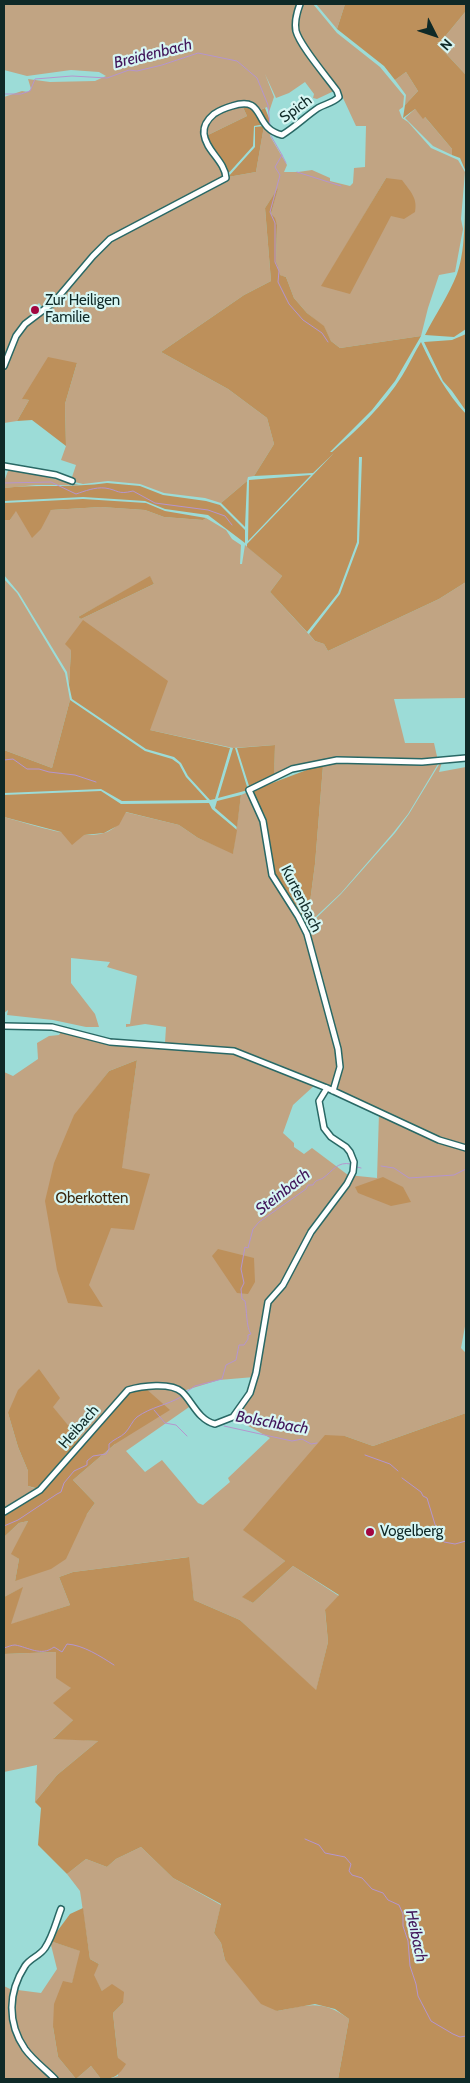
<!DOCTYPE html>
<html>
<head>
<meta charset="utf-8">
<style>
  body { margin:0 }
  #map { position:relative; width:470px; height:2083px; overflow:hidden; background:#9cdcd7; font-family:Cabin,sans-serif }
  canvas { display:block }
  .frame { position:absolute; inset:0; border:5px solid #0f2927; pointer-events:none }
  .north { position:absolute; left:410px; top:10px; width:50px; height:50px; -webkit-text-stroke:4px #d7f6f3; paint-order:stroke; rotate:131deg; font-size:14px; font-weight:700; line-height:20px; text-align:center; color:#0f2927 }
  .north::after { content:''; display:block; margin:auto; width:18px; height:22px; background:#0f2927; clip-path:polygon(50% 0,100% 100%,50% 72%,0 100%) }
</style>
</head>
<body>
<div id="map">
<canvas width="470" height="2083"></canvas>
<div class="frame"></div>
<div class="north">N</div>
</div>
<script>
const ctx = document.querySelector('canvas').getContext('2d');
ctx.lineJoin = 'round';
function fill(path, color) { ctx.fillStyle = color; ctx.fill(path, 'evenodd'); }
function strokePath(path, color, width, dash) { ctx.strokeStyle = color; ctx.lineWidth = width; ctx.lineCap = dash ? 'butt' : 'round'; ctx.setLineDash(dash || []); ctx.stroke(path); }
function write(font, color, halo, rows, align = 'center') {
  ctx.font = font + ' Cabin,sans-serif'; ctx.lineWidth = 4.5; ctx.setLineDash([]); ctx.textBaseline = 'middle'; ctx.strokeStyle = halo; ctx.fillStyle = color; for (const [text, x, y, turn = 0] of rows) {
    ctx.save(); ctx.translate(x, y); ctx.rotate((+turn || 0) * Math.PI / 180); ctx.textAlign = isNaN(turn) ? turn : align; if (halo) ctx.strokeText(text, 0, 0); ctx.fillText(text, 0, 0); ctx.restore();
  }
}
fill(new Path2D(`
  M4,4H299L294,32L334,91L317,99L313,98L314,94L305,82L289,93L276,98L265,74L274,97L269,112L267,107L256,112L241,103L247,116L206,136L225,173L223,179L112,236L61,293L43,308L39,303L31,312L34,315L16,333L7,348L4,364V97L22,91L28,92L31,89L28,79L50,82L95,81L106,76L99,72L71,70L27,76L4,70Z
  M303,4H313L337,33L380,67L404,96L403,107L399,110L402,118L408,122L431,148L458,160L465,172L461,219L463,229L455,272L439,275L428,308L421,336L340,348L331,341L324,327L307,313L294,298L286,277L279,275L276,261L277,225L271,214L277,190L265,208L271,281L244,295L161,352L228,389L267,418L274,444L254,476L248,477L247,481L221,503L205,498L164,493L140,484L108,481L83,484L54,477L71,480L76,465L61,460L66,446L65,404L77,363L23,399L29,400L17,421L4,423V372L15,341L26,326L51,307L93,258L111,241L134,227L225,182L228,177L256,172L264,126L271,134L270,136L287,165L284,172H298L312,170L330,178V181L350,186L353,183L354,168L365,167L366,126H356L343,98L301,39C296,27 297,15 303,4ZM386,178L404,218L391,215L322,286Z
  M316,4H345L337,29Z
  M466,11V75L438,45Z
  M406,72L418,91L405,105L406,95L395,80Z
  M415,109L423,118L424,116L452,149V155L433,146L405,118Z
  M9,468L79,485H36L4,488V482Z
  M101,507L145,510L164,517L203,520L206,518L226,530L232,539L241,545L240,564H242L245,545L282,576L270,592L315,641L324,644L328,651L439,599L466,582V698L394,699L405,743H434L438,761L337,758L298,767L274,776L275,745L233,748L150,730L71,650L69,685L67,672L19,593L4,575V520H10L16,510L48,514L51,510ZM150,577L154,584L81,619L78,617Z
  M4,579L17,593L65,673L70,700L52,768L4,750Z
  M442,762L439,772L466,767V1321L461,1348L466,1353V1413L373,1446L345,1436L244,1530L285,1561L243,1597L253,1603L293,1566L339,1596L325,1611L328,1642L316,1691L240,1620L194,1600L188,1557L73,1572L59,1577L70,1605L10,1625L22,1588L4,1597V1537L19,1523L28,1521L12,1554L19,1559L15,1581L87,1514L95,1503L73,1480L115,1444L82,1442L52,1407L8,1413L18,1447L28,1471V1486L40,1490L4,1512V1072L13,1076L38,1059L37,1043L49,1036L59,1035L63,1029L102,1041L228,1051L287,1072L280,1065L234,1048L165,1043L166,1027L145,1024L126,1027V1024H130L137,976L107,967L110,962L71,958V983L95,1014L99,1027H86L53,1020L7,1015L8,1010L4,1013V817C30,824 77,841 104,833C115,830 120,822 125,812L179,825L198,838L233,853L241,795L248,792L261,821L269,872L304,929L316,966L307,927L341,894L395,833L409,814L440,763ZM137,1060L123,1158L73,1118L109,1071ZM316,1084L366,1104L412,1125L417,1131L379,1113L377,1178L348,1175L312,1148L304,1154L294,1147V1143L283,1133L293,1105ZM254,1377L250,1391L232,1417L270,1438L228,1478L230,1482L203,1505L198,1503L162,1460L145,1472L126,1451L192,1405L183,1391L219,1380Z
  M334,763L438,764L408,814L393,833L341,893L307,925L315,864L323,766Z
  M56,1652L71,1688L73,1720L54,1738L98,1741L57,1775L35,1802L37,1765L4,1772V1654Z
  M141,1847L173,1878L221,1905L214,1933L221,1943L225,1960L277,2011C308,2005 322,1999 349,2019L338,2079H109L118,2076V2058L113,2013L123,2003L102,1991L93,1975L99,1964L90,1959L80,1891L67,1874L86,1859L107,1867L116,1859Z
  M50,1941L81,1951L72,1984L53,2027L58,2057L76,2079L91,2066L101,2079H4V1986L10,1989L41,1993L57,1969Z`), '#c1a483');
fill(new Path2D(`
  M345,4H466V11L438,45L466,75V172L460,158L452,155V149L425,117L423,119L415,109L403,118L405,105L418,91L406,72L395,80L384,66L337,29Z
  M241,103H245L256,112L265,108L269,118L270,129L265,124L254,126L253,146L226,176L206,136L247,116Z
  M264,126L256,172L228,177L255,147V127Z
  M466,175V329L454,337L425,335C435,315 449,295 457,274C467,247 464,204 466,175Z
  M386,178L402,180C410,191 418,198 415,212L404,219L391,216L350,294L321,286Z
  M278,188L271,214L275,218L277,225L276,261L280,275L286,277L294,298L307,313L324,326L331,341L340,348L421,336L395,381L372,410L330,452H332C357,430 384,405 402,376C409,365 414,353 421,342C433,368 446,393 466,414V582L439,599L328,651L324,644L315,641L309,634L340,594L359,543L362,457H359L357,542L338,593L307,632L270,592L282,576L247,547V544L334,453L313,473L254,476L274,444L267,418L228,389L161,352L244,295L271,281L265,208Z
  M466,334V411L452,391L443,381L424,342L452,340Z
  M48,357L77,363L65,404L66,446L32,420L17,421L29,400L22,399Z
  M311,475L248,541L249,480Z
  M247,481L245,527L221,503Z
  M107,483L140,486L163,495L206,501L220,505L245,530V543L208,515L165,509L145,501L83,497L4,501V488C38,484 73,488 107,483Z
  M83,499L146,503L165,511L206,518L203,520L164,517L145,510L101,507L51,510L41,529L32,538L16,511L10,520H4V503Z
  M150,576L154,584L81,619L78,617Z
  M83,620L168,681L150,730L230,748L215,799L210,800L188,776L181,763L174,757L146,749L72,699L69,685L71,650L65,644Z
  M70,700L145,751L172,759L179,764L186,777L207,800L122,801L101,789L4,793V750L52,768Z
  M275,745L274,780L250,789L237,748Z
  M233,748H235L248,790L218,798Z
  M323,766L315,864L307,925L304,923L274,874L269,856L266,818L251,791L312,768Z
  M101,791L121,804L209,803L212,809L237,830L233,854L198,838L179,825L126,812L119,825L104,833L84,835L72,845L61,832L4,817V795Z
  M241,795L237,827L215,808L217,801Z
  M137,1060L122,1168L150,1174L134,1230L111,1228L89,1285L103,1307L68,1303L57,1270L45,1201L54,1163L74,1115L109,1071Z
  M383,1177L403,1187L411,1202L391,1206L358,1193L355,1187Z
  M218,1249L254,1258L255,1282L248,1294L237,1293L212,1256Z
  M39,1369L60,1398L53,1407L82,1442L129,1391L144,1387L170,1410L115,1444L73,1480L95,1503L87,1514L66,1559L51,1569L15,1581L19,1559L11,1554L28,1521L19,1523L4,1537V1512L39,1489L28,1486V1471L18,1447L8,1413L18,1390Z
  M466,1413V2079H338L349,2019L335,2009L315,2004L277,2011L261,2004L225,1960L221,1943L214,1933L221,1904L173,1878L141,1847L116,1859L107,1867L86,1859L67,1874L38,1845L41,1808L35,1802L57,1775L98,1741L53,1739L73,1720L53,1703L71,1688L56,1678V1652L4,1654V1597L23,1587L11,1624L70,1605L59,1577L73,1572L189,1557L194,1600L240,1620L316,1690L328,1642L325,1610L339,1595L293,1566L253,1603L242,1597L285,1561L243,1530L325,1435L345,1436L373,1446Z
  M83,1908L90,1959L99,1964L94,1975L102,1991L112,1984L124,1992L123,2003L113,2013L118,2058L126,2064C119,2075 115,2079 101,2079L91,2066L76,2079L58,2057L53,2027L54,2004L63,1981L72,1983L80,1951L50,1941L70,1914Z`), '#bd905b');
strokePath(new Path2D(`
  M4,94H21L30,91L35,79L72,76L107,78L129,70L137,71L162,65L198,53L237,61L257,78L268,105L270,126
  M271,136L282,155L275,167L280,175L270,212L275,223V262L279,271L278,282L289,304L303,320L322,333L328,342
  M282,155L286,163
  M297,172L341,186
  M5,483L51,482L76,494C85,491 95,487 105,488C119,490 117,495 133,491L155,503L208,510L225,516L232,525
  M4,760L13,759L27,769H39L49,772L75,775L96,782
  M381,1166L394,1168L409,1178L454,1175L466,1169
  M357,1167L361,1168
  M186,1392L195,1386L222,1379L226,1365L236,1360L239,1345H244L248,1339V1335L251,1334C246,1327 247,1310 245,1301L242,1299L241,1289L244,1283L241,1269L245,1247L248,1248L253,1229L259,1222L306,1189L308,1185H313C316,1179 318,1181 323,1178C333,1171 337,1161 351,1164
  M154,1410L165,1423L176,1425L187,1436
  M224,1426L292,1441L302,1439L311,1444L317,1443
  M365,1455L390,1464L398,1471
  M402,1478L421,1492L423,1496L427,1498L437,1531L444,1542L455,1544L466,1541
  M4,1526L18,1520L57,1494L61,1492L64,1483L74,1471L87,1465V1461L93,1456L106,1454L109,1449V1444C114,1439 121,1437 125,1433C130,1428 132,1421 137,1417C151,1407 167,1405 181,1397
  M4,1648C8,1647 11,1645 15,1645C28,1647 41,1657 54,1647L62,1652L67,1644C83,1645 100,1656 114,1665
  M305,1839L319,1845L325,1853L345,1857L351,1864L349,1871L352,1875L362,1878L372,1889L383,1893L388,1900L399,1905L403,1914V1926L408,1941L410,1966L416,1984L418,1996L431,2021L453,2034L460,2037L466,2036`), '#b595ce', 1);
const minor = new Path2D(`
  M4,366L16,336L25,324L54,302L93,256L110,239L226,178C225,161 206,151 204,134C203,126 208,119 214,114C220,110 225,108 232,106C267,95 252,128 282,135C295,127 305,117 318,108C325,104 333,103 339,97L337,91C327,77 300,46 296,31C294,21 297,12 300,4
  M4,466L56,475L72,481
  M4,1026L52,1027L110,1042L234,1051L327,1088L439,1140L466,1148
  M333,1091L340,1067L338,1049L307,934L298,916L272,875L263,821L249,790L292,769L337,760L422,762L466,758
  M4,1512L40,1490L128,1390C141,1386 171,1382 182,1392C192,1401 198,1420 215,1424L233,1417L250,1393L256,1373L268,1302L283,1285L311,1232L347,1184L353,1172L354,1162L350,1152L346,1147L331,1137L324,1128L319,1101L327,1088
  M55,2079C45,2069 33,2060 25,2049C7,2023 8,1992 25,1966C30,1958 40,1956 45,1948C53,1936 56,1922 61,1909`);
strokePath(minor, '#296865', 8);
strokePath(minor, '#fff', 5);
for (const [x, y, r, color] of [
  [35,310,5,"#a20640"],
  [370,1532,5,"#a20640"]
]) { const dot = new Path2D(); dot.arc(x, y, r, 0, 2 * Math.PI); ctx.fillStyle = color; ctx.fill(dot); strokePath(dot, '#d7f6f3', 2); }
write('15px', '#0f2927', '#d7f6f3', [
  ["Spich",296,109,-36],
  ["Kurtenbach",301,899,63],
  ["Heibach",79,1427,-49]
]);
write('15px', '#0f2927', '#d7f6f3', [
  ["Zur Heiligen",45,301],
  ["Familie",45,318],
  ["Vogelberg",380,1532]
], 'left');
write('15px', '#3b280f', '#d7f6f3', [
  ["Oberkotten",92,1199]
]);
write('italic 16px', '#42175b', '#d7f6f3', [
  ["Breidenbach",153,54,-14],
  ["Steinbach",283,1192,-38],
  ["Bolschbach",272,1423,10],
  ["Heibach",416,1936,78]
]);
</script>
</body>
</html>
